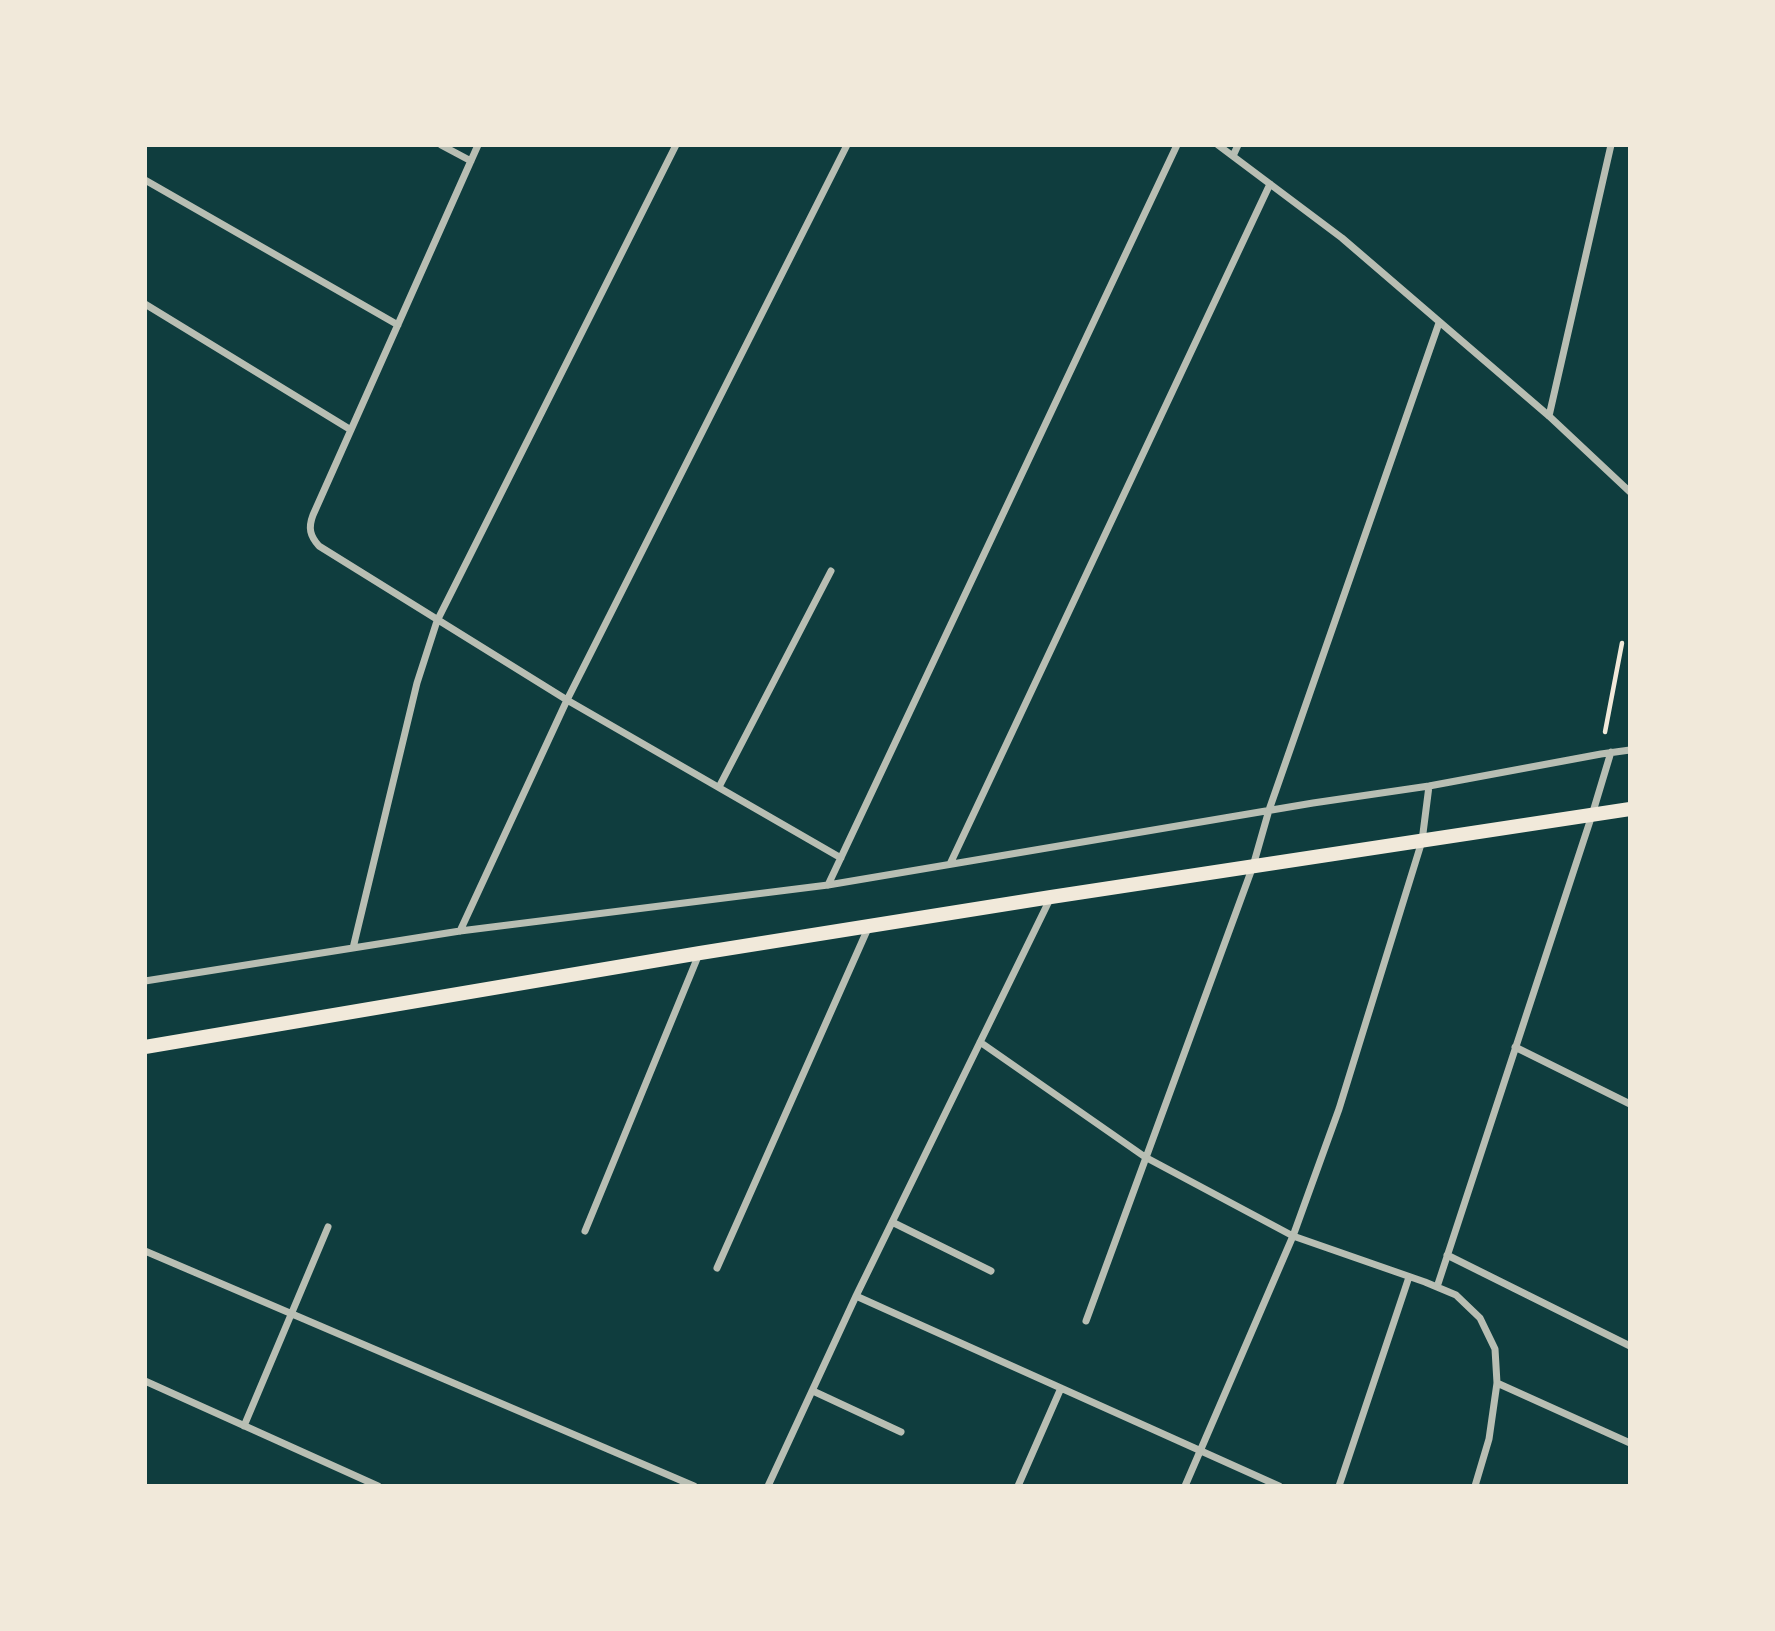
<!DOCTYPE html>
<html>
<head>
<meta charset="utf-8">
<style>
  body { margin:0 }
  #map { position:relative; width:1775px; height:1631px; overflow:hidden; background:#0f3d3e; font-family:Jost,sans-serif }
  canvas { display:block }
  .frame { position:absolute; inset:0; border:147px solid #f1e9da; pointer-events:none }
</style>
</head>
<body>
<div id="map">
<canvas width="1775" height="1631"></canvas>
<div class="frame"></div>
</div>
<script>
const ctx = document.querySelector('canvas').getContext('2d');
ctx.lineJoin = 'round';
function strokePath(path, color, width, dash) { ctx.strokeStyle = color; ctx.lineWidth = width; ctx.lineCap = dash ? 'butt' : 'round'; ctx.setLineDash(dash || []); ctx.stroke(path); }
strokePath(new Path2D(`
  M1605,732L1622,643`), '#f1e9da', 4.5);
strokePath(new Path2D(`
  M441,145L471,161
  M478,145L313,515C308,528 310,536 319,546L567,700L841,858
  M1218,145L1342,238L1549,416L1630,492
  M1233,156L1238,145
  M145,180L398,325
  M145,304L351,430
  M1549,416L1611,145
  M719,787L831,571
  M950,864L1270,184
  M828,885L1177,145
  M460,931L567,700L847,145
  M353,948L417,683L437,621L676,145
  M145,981L460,931L828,885L1313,803L1429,786L1601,754L1630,750
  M980,1042L1145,1157L1293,1236L1425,1282L1456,1295L1480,1318L1495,1349L1497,1383L1489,1439L1475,1486
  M1515,1047L1630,1104
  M892,1222L991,1271
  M585,1231L699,954
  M145,1251L694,1486
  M1447,1255L1630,1346
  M717,1268L869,926
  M1437,1287L1592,815L1611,752
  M856,1296L1279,1486
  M1086,1321L1253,866L1269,810L1439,323
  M145,1381L378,1486
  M1497,1383L1630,1443
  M813,1391L901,1432
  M244,1426L328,1227
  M768,1486L856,1296L1051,897
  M1018,1486L1061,1388
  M1185,1486L1293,1236L1339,1109L1422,841L1429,786
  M1339,1486L1409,1277`), '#b8beb3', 7);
strokePath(new Path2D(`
  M145,1047L700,953L1051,897L1630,809`), '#f1e9da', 14);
</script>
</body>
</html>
